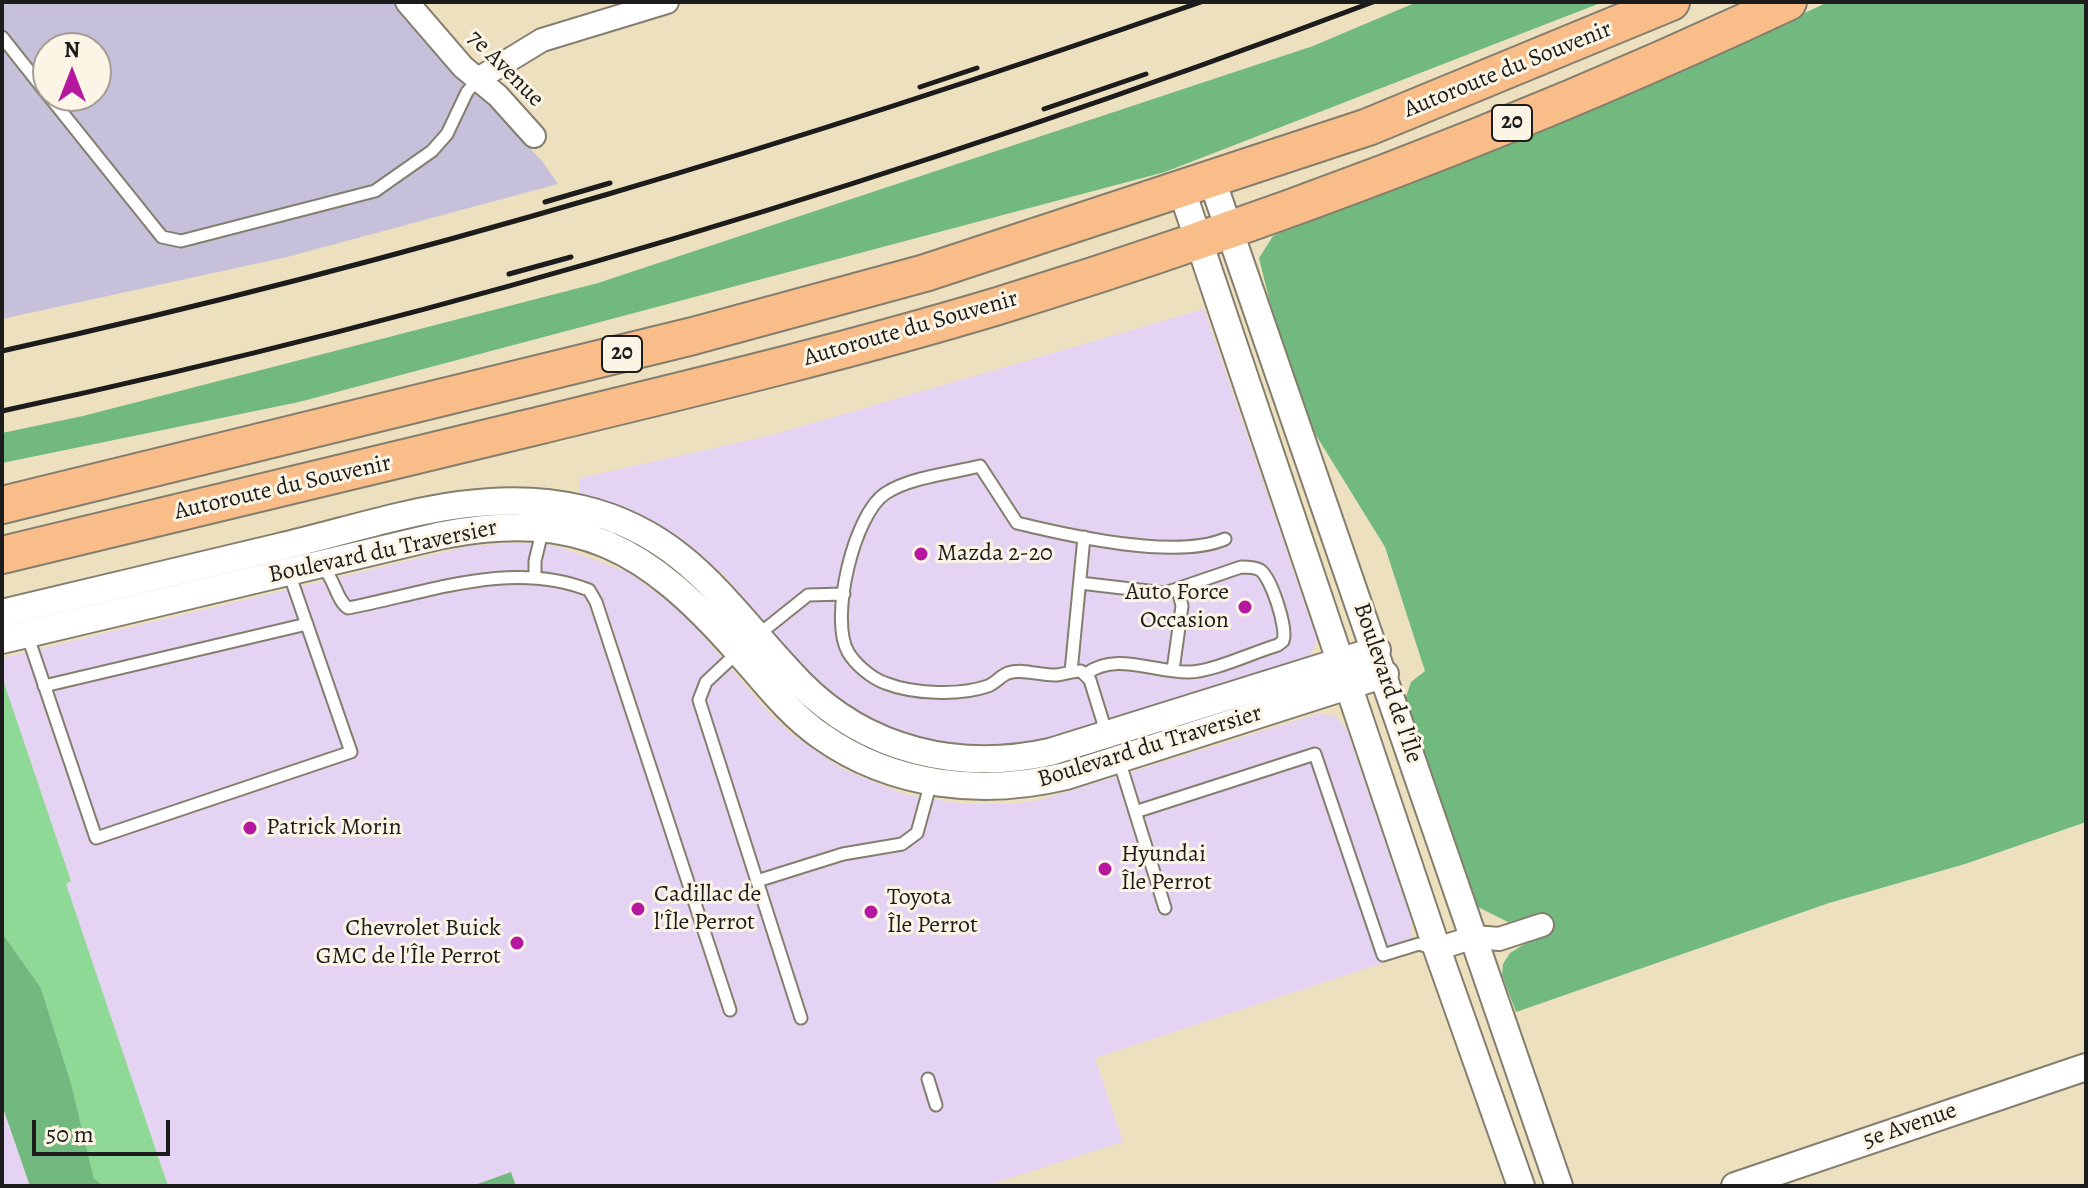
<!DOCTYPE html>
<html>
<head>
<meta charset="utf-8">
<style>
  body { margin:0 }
  #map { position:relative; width:2088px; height:1188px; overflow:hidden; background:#ede0bf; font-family:Alegreya,serif }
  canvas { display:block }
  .frame { position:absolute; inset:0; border:4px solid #1c1c1c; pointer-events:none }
  .north { position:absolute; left:32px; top:32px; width:80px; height:80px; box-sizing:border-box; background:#fcf5e5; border:2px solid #a29e95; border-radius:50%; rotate:0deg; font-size:22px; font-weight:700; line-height:32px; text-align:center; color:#1c1c1c }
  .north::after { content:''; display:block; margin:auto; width:28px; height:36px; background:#b5179e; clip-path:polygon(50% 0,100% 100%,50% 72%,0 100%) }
  .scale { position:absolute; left:32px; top:1120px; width:138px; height:36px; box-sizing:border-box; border:4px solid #1c1c1c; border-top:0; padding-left:10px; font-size:24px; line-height:28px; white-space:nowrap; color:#1c1c1c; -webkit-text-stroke:6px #fcf5e5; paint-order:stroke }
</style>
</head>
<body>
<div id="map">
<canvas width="2088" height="1188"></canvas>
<div class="frame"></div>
<div class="north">N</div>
<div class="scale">50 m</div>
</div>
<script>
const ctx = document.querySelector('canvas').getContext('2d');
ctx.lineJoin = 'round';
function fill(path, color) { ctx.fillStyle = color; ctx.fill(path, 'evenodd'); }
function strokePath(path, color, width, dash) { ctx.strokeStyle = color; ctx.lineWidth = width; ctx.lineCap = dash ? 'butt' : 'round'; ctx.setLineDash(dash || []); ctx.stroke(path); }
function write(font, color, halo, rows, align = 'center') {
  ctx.font = font + ' Alegreya,serif'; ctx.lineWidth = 6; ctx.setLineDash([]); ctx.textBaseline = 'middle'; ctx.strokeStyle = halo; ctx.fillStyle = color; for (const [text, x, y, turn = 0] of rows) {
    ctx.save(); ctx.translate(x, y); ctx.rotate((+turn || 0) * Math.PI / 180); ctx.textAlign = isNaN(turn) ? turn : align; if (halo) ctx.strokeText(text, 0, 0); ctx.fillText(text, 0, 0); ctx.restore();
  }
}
fill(new Path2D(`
  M1204,309L1317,640L1314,649L1304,660L1038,744L995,749L938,744L890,730L869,719L847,706L809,674L726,577L689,544L631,511L579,494L580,478L772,435Z
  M522,543L560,547L630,573L684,614L772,716L794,736L841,768L903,794L964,804H1012L1040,800L1318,714L1335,715L1347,730L1412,922V942L1402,955L1392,960L1095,1058L1123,1142L985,1186H516L511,1172L472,1186H168L65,883L71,881L2,677V658L470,546Z
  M2,1105L30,1186H2Z`), '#e4d3f2');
fill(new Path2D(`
  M2,2H393L542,161L558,184L287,257L2,319ZM48,48H96V96H48Z`), '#c6c0da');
fill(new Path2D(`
  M2,677L71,881L66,884L168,1186H104L94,1180L71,1083L41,988L2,933Z`), '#8ed996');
fill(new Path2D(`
  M1417,2H1603L1165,172L299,402L2,463V433L83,416L598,283L1313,46Z
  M1828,2H2086V822L1965,864L1829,903L1516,1012L1502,975L1503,964L1510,953L1531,940L1540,915L1508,922L1478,907L1405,700L1411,682L1425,671L1385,547L1314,432L1271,307L1259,258L1273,236L1294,226L1756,36Z
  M2,933L41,988L71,1083L94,1179L104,1186H30L2,1105Z
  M511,1172L516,1186H472Z`), '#72b97f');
const service = new Path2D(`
  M2,37L48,95
  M49,96L162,237L181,241L375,191L432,151L447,134L467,92L478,79
  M321,565C335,578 336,600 348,608C427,593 511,559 589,590L596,602L730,1010
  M535,577V561L543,528
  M1080,583L1165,593L1241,567C1248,567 1255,567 1260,570C1271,577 1288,629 1283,641L1278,645C1254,652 1212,672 1189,672C1154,673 1116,651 1086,674
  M27,634L96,838L351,752L288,570
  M758,635L808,595L844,594
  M738,652L706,682L699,700L757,881L843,854L902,844L917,833L931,782
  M1173,670L1182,606L1178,589
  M1071,672L1084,537
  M44,686L307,624
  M1107,735L1090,680L1081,671C1072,671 1065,674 1057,675C1040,676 1024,668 1008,673C1000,676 996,683 988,686C959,696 913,694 885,683C871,678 855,664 848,652C829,619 854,513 886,493C911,477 952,473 980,466L1017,523C1070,536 1176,560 1225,539
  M1119,760L1165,908
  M1135,812L1315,754L1383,955L1419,944L1435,949
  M757,881L801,1018
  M928,1079L936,1105`);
const minor = new Path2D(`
  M407,2L463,67L498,96L534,136
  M478,79L542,40L667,2
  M1437,949L1474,937L1499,939L1542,925`);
const tertiary = new Path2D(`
  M1212,180L1559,1186
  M1182,191L1437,949L1521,1186
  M2,613C94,591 187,569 279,547C378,524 480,484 582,509C688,534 729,610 800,683C867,751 959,772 1050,752L1377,650
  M2,640L443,535C580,509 647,549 736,649C763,679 788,713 821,736C893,787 983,796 1066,776L1385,674
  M1735,1186L2086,1067`);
const trunk = new Path2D(`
  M2,505L693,336L925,273L1368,127L1671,2
  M2,555C179,513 356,470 533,427C689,389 845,352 998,306C1268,223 1532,122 1788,2`);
strokePath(service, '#847e6e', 15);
strokePath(minor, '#847e6e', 26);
strokePath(tertiary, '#847e6e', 30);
strokePath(trunk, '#847e6e', 40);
strokePath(service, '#fff', 11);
strokePath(minor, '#fff', 22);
strokePath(tertiary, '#fff', 26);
strokePath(trunk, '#f8bd89', 36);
strokePath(new Path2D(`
  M920,87L977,68
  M1044,109L1146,74
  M545,202L610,183
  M509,274L571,257
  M2,351C412,260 805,141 1201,2
  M2,411C469,311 926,171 1373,2`), '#1c1c1c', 5);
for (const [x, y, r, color] of [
  [921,554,8,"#b5179e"],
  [1245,607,8,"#b5179e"],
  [250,828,8,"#b5179e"],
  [1105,869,8,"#b5179e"],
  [638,909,8,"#b5179e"],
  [871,912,8,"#b5179e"],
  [517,943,8,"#b5179e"]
]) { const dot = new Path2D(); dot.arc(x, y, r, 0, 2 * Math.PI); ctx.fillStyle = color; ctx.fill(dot); strokePath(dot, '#fcf5e5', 3); }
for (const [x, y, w] of [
  [1512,123,40],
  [622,354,40]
]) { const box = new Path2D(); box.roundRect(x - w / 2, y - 18, w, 36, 6); ctx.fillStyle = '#fcf5e5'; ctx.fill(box); strokePath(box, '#1c1c1c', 2); }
write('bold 22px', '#1c1c1c', null, [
  ["20",1512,123],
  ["20",622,354]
]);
write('24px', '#1c1c1c', '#fcf5e5', [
  ["7e Avenue",505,69,45],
  ["Autoroute du Souvenir",1508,70,-22],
  ["Autoroute du Souvenir",911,329,-16],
  ["Autoroute du Souvenir",283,488,-13],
  ["Boulevard du Traversier",383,552,-12],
  ["Boulevard de l'Île",1387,683,71],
  ["Boulevard du Traversier",1150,747,-17],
  ["5e Avenue",1910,1126,-19]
]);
write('24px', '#1c1c1c', '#fcf5e5', [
  ["Mazda 2-20",937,554],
  ["Auto Force",1229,593,"right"],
  ["Occasion",1229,621,"right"],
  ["Patrick Morin",266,828],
  ["Hyundai",1121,855],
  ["Île Perrot",1121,883],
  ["Cadillac de",654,895],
  ["l'Île Perrot",654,923],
  ["Toyota",887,898],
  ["Île Perrot",887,926],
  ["Chevrolet Buick",501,929,"right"],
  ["GMC de l'Île Perrot",501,957,"right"]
], 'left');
</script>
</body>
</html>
